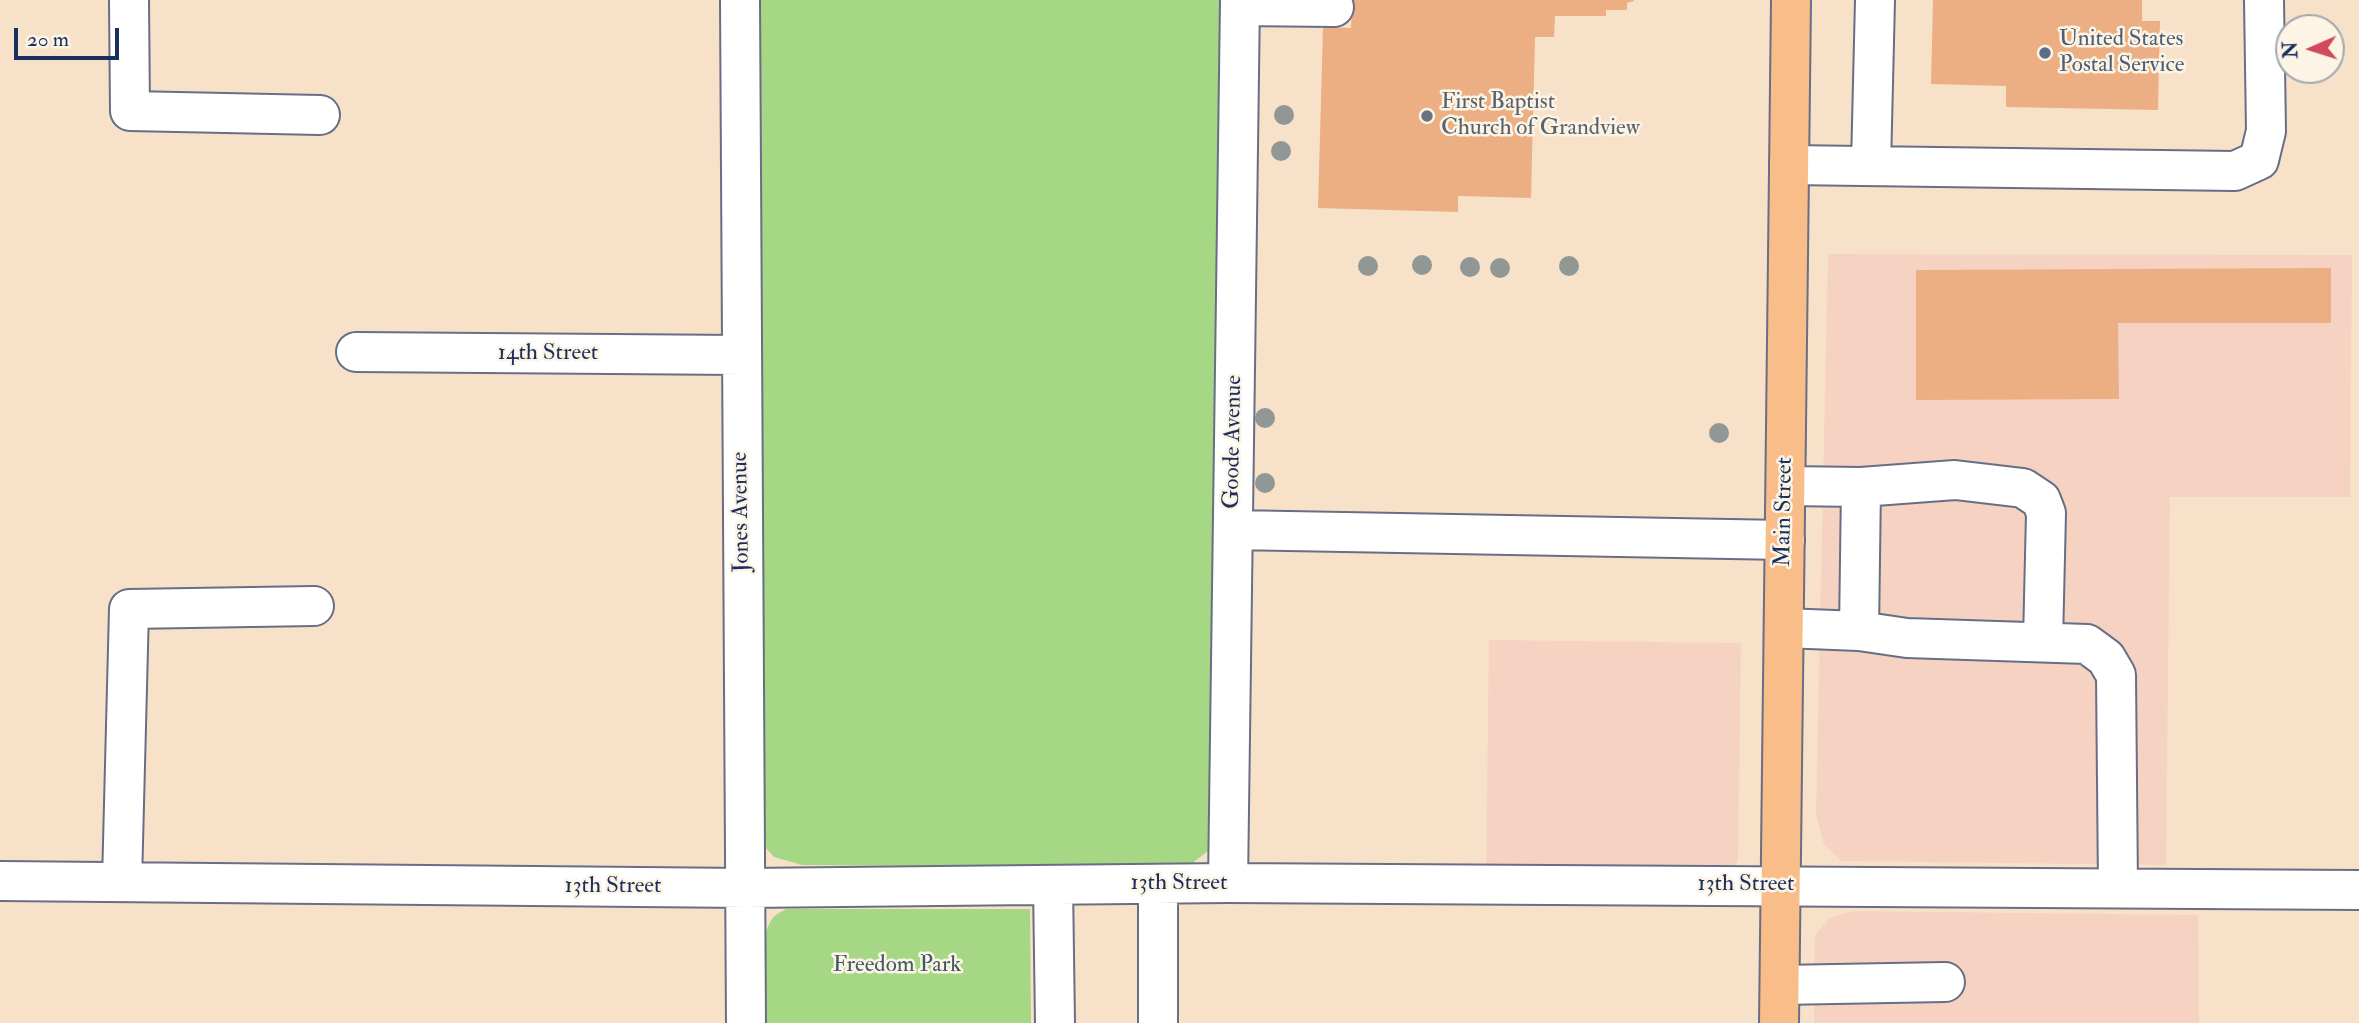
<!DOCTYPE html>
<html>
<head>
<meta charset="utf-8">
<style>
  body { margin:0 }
  #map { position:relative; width:2359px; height:1023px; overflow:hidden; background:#f7e2c9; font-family:"IM FELL Double Pica",serif }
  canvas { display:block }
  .north { position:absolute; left:2275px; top:14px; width:70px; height:70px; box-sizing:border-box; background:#fcf5e5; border:2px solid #a2a6af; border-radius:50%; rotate:267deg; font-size:19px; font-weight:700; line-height:28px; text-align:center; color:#1b2f5e }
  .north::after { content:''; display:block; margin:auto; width:24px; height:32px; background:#d1495b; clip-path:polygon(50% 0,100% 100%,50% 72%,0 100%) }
  .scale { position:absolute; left:14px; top:28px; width:105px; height:32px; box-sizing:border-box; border:4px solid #1b2f5e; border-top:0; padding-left:9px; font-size:21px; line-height:24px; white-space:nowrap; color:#1b2f5e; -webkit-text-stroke:5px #fcf5e5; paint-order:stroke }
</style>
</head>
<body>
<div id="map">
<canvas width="2359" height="1023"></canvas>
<div class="north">N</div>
<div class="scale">20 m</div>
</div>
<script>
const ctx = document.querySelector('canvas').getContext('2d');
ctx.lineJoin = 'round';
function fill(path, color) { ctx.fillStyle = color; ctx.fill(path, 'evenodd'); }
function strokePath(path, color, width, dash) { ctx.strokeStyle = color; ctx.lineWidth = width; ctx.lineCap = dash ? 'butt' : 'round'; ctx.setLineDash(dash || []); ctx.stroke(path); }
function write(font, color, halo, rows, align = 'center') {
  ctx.font = font + ' "IM FELL Double Pica",serif'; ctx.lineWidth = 5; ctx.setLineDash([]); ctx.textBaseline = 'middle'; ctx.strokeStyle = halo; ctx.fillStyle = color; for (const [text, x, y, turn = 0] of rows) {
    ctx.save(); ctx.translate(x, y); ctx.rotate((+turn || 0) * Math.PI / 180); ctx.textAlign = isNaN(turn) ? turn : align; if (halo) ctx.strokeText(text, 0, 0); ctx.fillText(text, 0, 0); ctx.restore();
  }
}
fill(new Path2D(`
  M1828,254L2352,255L2350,497H2170L2166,865L1842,861L1824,845L1816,815Z
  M1489,640L1741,643L1738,858L1735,868L1486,873Z
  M1854,911L2198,915L2199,1023H1814L1815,935L1830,918Z`), '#f6d2c3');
fill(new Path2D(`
  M760,0H1225L1212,821L1208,851L1186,868L802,865L774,857L764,846Z
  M786,909H1030L1031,1023H763C764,997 757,939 772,919C776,914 781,912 786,909Z`), '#a6d785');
fill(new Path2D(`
  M1352,0H1634V1L1627,3V10H1606V16H1555L1554,37H1535L1531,198L1458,196V212L1318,208L1323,27L1351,28Z
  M1933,0H2142V21H2160L2158,110L2006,107V86L1931,84Z
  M2331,268V323H2118L2119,399L1916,400V270Z`), '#ebaf83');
const minor = new Path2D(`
  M129,0L130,111L320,115
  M740,0L746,1023
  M1240,6L1334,7
  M1789,165L2235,171L2259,160L2266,131L2264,0
  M1871,166L1875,0
  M356,352L740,355
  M1861,487L1955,480L2023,488L2041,500L2046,513L2043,642
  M1233,530L1785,540
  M1784,628L1859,631L1861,487L1786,486
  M1859,631L1907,638L2087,644L2106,658L2116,675L2118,888
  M0,881L746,888L1228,883L2359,890
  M122,882L129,609L314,606
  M1228,883L1240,0
  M1053,885L1055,1023
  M1780,985L1945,982
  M1158,1023V884`);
const major = new Path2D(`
  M1779,1023L1791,0`);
strokePath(minor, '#686e83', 42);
strokePath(major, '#686e83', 42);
strokePath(minor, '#fff', 38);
strokePath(major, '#f8bd88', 38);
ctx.fillStyle = '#919794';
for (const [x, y] of [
  [1284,115],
  [1281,151],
  [1422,265],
  [1368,266],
  [1569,266],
  [1470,267],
  [1500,268],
  [1265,418],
  [1719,433],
  [1265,483]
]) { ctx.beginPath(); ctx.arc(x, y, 10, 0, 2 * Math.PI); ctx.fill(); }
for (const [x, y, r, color] of [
  [2045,53,7,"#5c6f8a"],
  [1427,116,7,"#6b7280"]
]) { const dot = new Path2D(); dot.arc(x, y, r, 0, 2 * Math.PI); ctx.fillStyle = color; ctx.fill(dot); strokePath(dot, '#fcf5e5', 2.5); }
write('23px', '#4e5e75', '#fcf5e5', [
  ["United States",2059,40],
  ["Postal Service",2059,66]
], 'left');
write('23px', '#5b616d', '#fcf5e5', [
  ["First Baptist",1441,103],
  ["Church of Grandview",1441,129]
], 'left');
write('23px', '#1b2f5e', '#fcf5e5', [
  ["14th Street",548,354],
  ["Goode Avenue",1234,442,-89],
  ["Jones Avenue",742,512,-91],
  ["Main Street",1785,512,-89],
  ["13th Street",1179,884],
  ["13th Street",1746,885],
  ["13th Street",613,887]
]);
write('23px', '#3e5968', '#fcf5e5', [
  ["Freedom Park",897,966]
]);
</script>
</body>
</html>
